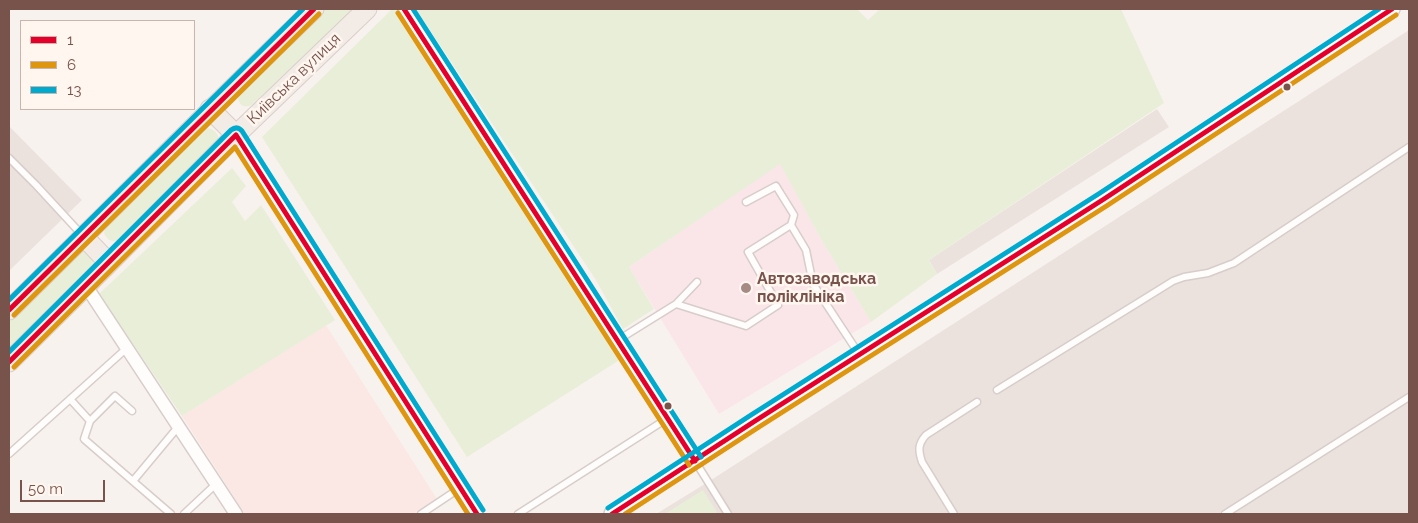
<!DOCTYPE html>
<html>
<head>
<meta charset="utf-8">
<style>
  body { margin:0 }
  #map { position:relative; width:1418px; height:523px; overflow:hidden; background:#f8f2ee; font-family:Raleway,sans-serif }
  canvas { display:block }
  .frame { position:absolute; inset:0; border:10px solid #78534b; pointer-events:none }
  .legend { position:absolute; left:20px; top:20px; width:175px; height:90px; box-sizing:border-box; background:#fff6ef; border:1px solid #c9b5ad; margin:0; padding:6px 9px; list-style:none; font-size:15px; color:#78534b }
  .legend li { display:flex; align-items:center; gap:10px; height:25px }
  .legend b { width:25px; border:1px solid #c9b5ad }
  .scale { position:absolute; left:20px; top:480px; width:85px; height:22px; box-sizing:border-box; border:2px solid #78534b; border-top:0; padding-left:6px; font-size:15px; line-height:18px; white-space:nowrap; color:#78534b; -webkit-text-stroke:4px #fff6ef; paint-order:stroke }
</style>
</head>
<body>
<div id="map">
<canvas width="1418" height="523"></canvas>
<div class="frame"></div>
<ul class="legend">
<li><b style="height:6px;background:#e4002b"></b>1</li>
<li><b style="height:6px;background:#de950f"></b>6</li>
<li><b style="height:6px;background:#00a9ce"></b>13</li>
</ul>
<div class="scale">50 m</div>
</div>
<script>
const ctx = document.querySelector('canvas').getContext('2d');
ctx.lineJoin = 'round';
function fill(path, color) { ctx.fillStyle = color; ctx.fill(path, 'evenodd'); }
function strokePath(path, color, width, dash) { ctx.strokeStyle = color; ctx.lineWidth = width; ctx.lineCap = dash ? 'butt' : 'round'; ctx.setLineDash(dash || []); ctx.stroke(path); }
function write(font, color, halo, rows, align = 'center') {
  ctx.font = font + ' Raleway,sans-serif'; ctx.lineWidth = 5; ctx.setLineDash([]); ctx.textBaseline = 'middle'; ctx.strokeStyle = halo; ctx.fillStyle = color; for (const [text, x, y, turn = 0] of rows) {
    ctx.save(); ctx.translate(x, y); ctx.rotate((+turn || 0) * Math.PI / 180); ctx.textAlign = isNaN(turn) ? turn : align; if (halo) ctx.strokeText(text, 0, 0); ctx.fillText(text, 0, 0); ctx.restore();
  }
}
fill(new Path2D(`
  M326,325L437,499L413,514H245L182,416Z`), '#fbe8e4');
fill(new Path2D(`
  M1409,30V514H656L708,482Z
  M1157,109L1169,127L937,274L929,260Z
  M9,126L82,200L9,271Z`), '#ebe2de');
fill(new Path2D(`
  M780,163L822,241L871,322L719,414L629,267Z`), '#fae6e9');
fill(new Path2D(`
  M323,9H353L252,105C245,108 240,106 238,99L239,92Z
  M392,9H395L621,359L467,457L262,137Z
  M416,9H857L868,20L880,9H1121L1164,103L929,260L937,274L871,322L822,241L780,164L629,267L654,309L623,329L596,280Z
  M207,128C214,129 218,133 219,140L119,240C112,243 107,240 104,233L106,227L203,129Z
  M232,168L261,205L335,320L182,416L99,294ZM246,186L261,205L245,221L232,202Z
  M83,252C88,253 94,259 94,264L9,349V322L79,253Z
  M703,490L718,514H665Z`), '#e9eed8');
const service = new Path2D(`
  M9,158L36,185L83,236
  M746,202L776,186L794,215L791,225L806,250L813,284L859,354
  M676,304L697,282
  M618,340L676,304L746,326L778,305L748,252L791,225
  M997,390L1173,281L1184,277L1208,273L1234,263L1409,147
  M70,399L90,421L84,439L171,514
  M90,421L115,396L132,411
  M9,454L127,348
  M695,461L728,514
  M133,481L178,427
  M184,514L216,484
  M421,514L460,488
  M518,514L668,418
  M954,514L922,462C918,450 918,444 926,435L977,402
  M1225,514L1409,397`);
const minor = new Path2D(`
  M404,9L695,461
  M236,135L477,514
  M86,286L236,514`);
const tertiary = new Path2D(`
  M612,514L755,421L1104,199L1392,9`);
const primary = new Path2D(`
  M210,109L236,135
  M84,237L109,263
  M9,310C111,210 211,108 314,9
  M9,362L109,263L236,135L367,9`);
strokePath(service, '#d7cdca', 9);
strokePath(minor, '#d7cdca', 15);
strokePath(tertiary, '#d7cdca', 18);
strokePath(primary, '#daceca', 21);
strokePath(service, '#fefdfc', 6);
strokePath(minor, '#fefdfc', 12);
strokePath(tertiary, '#fefdfc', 15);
strokePath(primary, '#f2ebe6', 19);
strokePath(new Path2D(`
  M404,9L695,461
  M9,310L314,9
  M9,362L236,135L477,514
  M612,514L755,421L1104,199L1392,9`), '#e4002b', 5);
strokePath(new Path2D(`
  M398,13L689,465
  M14,315L319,14
  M14,367L235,147L468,514
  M625,514L759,427L1108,205L1396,15`), '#de950f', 5);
strokePath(new Path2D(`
  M413,9L701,457
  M9,300L303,9
  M9,352L231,130C235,127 239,127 242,131L483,510
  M608,508L751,415L1100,193L1379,9`), '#00a9ce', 5);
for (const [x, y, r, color] of [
  [1287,87,4.5,"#78534b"],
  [746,288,6,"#a58b84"],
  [668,406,4.5,"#78534b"]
]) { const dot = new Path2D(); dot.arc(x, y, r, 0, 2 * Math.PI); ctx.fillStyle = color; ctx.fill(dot); strokePath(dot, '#fff6ef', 2); }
write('16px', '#78534b', '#fff6ef', [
  ["Київська вулиця",294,79,-44]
]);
write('bold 16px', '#78534b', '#fff6ef', [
  ["Автозаводська",757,279],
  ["поліклініка",757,297]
], 'left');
</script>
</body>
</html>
